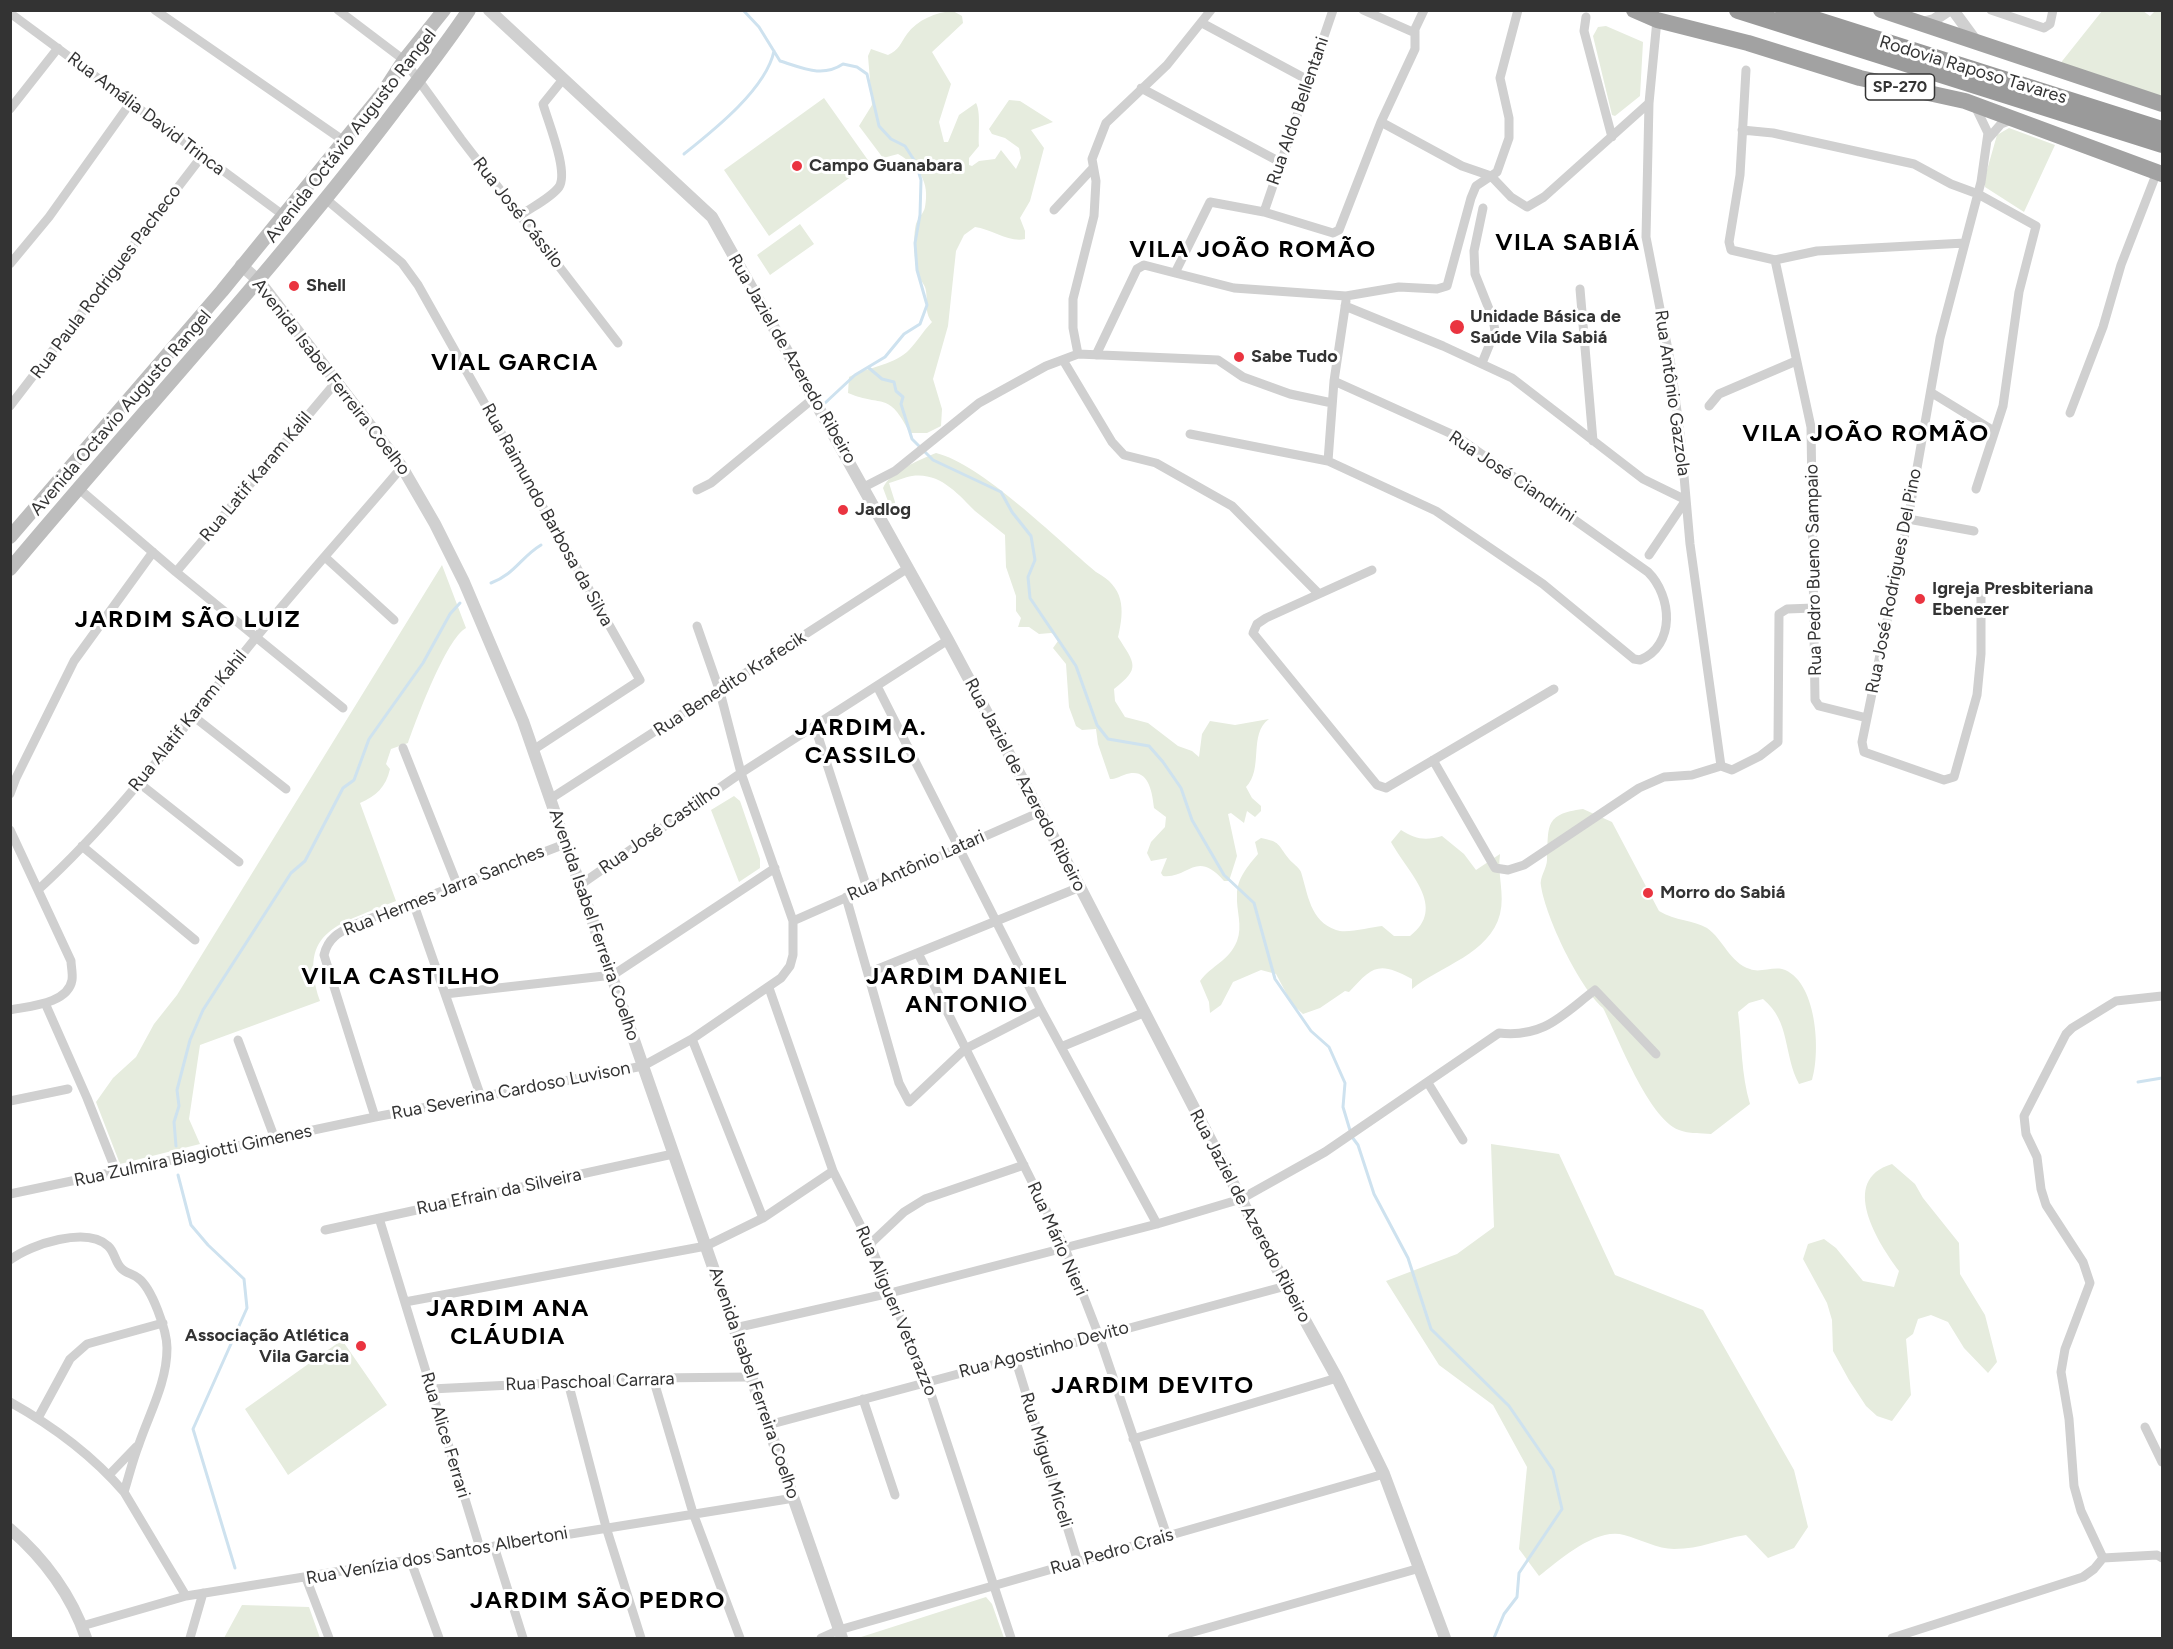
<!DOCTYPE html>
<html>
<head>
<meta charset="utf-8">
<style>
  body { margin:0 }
  #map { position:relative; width:2173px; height:1649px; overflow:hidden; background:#fff; font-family:Figtree,sans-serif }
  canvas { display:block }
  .frame { position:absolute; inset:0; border:12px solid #333; pointer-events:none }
</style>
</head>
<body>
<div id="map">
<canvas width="2173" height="1649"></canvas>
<div class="frame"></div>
</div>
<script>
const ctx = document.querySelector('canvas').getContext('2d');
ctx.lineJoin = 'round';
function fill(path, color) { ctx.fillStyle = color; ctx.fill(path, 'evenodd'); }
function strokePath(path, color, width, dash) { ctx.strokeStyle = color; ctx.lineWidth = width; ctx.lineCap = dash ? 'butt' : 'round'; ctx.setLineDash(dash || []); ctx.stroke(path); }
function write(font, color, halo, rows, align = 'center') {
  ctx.font = font + ' Figtree,sans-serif'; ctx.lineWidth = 6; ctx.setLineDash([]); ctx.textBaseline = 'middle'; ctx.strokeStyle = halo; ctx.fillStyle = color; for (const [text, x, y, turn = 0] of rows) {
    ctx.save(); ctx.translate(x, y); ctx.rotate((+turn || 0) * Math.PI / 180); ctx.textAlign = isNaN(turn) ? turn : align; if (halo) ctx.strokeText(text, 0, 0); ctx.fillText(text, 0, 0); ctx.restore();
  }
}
fill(new Path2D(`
  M953,11L962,16L963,23L932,52L951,84L939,122L944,142H948L959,115L976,103C981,112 978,133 979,146L969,158V165L972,166L979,161L995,159L1001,150L1016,169L1021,158L1019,148L1005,138L992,134L989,129L1009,100L1020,101L1053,122L1031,130L1044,148L1030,201L1020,218L1025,231V239C1010,243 991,229 975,227L964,235L956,251L948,326L933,379L942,409L941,426L927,433H910C888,390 884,408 848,393L849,377C868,367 890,366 907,352C913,347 924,330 932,322C923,311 929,299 925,287C923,283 920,279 918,275C914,262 913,236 916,224C918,218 924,213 925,207C930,182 919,166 898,154L883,158L859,126L872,105L868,56L871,49L888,55C899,50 900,44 907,34C917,20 936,12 953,11Z
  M2102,11H2143L2150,16L2155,11H2162V101L2059,65Z
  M1606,26L1643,42L1640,96L1615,116L1612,115L1593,36L1598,27Z
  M824,98L870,163L769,236L724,170Z
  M2009,128L2055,145L2024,212L1985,187V177L1997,135Z
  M800,224L814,244L770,275L757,255Z
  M936,453C980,463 1058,540 1096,572C1124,587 1125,608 1118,637C1135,664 1141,668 1114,689L1115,701L1125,717L1148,723L1178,746L1192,751L1199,757L1202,734L1210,721L1235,725L1269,719C1248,734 1264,769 1246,787L1252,798L1261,806V811L1255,817L1247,811L1244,823L1231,813L1228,814L1237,856L1229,881H1224C1196,849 1189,879 1163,876L1161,873L1167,858L1151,861L1147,853L1151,842L1165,827L1166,817L1154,808C1152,790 1148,766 1124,775C1118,777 1116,779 1110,779L1098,744L1096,729L1082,730L1076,726L1069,707L1066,664L1053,648L1058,641L1056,635L1051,633L1039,634L1029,627H1018L1021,618L1016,611V596L1006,567L1005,535C995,527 985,519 975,511C958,494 940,472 912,476C905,477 896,481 889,483L895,502L894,509L889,504L883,488C890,471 920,460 936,453Z
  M442,565L466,628C446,639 417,718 408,743L391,749L386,764L390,769C386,787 376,796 360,803L396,901C341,924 296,929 320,1001L200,1045L189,1119L200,1144L120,1164L96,1102L113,1078L136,1057L154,1024L177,995Z
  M734,796L740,801L760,859V868L739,882L711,810Z
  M1583,809L1612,822L1659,911C1675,921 1694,920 1707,928C1723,939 1730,963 1750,969C1759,973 1771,967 1782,969C1817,979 1821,1052 1812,1080L1799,1084C1783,1054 1791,1022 1763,999L1749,1003L1738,1012C1742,1043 1741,1074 1750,1104L1711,1134C1701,1133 1689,1134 1679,1130C1648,1118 1618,1037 1603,1008C1579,987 1546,918 1541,886C1539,878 1547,868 1547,860C1549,827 1543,814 1583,809Z
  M1401,830C1415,839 1425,841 1442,836L1464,854L1476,870L1500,854C1497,874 1505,894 1500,914C1490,954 1440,966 1412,989V979C1378,960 1372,967 1349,992L1345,991L1320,1008L1303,1014L1292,1004L1276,974L1261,970L1233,982L1221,1005L1210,1013L1209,1002L1200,981C1212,965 1229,961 1237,941C1243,926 1236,910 1237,895C1237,878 1248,866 1258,854L1255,842L1261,838C1281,842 1277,844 1289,859C1292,863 1299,867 1301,872C1308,894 1310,921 1336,930C1347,934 1370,927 1382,926L1394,936H1410C1448,907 1408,873 1391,842Z
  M1491,1144L1559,1154L1615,1275L1703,1310L1794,1470L1808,1527L1794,1548L1768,1558L1746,1535C1719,1539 1701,1549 1674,1549C1658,1549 1640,1539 1624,1535C1596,1527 1560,1560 1539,1576L1519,1549L1527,1467L1493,1405L1439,1365L1386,1281L1457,1254L1494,1227Z
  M1892,1164L1915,1184L1923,1198L1959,1243L1960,1274L1985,1315L1997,1362L1988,1373L1964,1348L1948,1322L1931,1315L1918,1319L1913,1334L1906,1339L1911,1395L1892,1421L1877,1416L1866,1406L1849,1380L1833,1351L1832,1320L1827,1303L1803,1259L1808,1244L1824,1239L1836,1248L1863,1281L1894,1287L1899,1271C1878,1243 1838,1180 1892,1164Z
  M342,1340L387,1405L288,1475L245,1409Z
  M986,1597L992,1604L1004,1638H858Z
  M242,1605L309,1607L320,1638H224Z`), '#e6ecde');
strokePath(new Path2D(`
  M743,10L759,27L780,61C803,68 822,78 843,64L857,67L867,74L879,126L891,139L905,146L916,163L921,180L920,215L915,243L917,270L927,305L920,324L904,334L885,357L855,375L825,403
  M684,154C714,130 766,89 774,51
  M869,368L882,379L894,382L896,391L903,397L901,404L912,439L933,460L1001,492L1012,512L1031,536L1035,560L1028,577L1030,598L1076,666L1097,725L1108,739L1149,746L1163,762L1181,788L1192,820L1224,875L1254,903L1275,979L1311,1031L1329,1047L1345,1083L1343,1107L1352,1137L1358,1145L1374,1194L1408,1258L1431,1329L1509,1406L1553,1470L1562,1509L1519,1573L1517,1597L1504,1614L1494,1638
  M491,583C515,574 521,557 541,545
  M2138,1082L2162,1078
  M176,1146L174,1122L179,1106L177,1090L190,1040L203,1010L291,873L305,861L343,788L354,780L369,739L423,663L450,614L460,603
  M178,1175L191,1225L208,1245L244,1279L247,1308L193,1429L235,1568`), '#cee2ef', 3);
strokePath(new Path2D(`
  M155,10L344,141
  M338,10L404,60L461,139L618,343
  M1363,10L1415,33
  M1991,10L2044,28L2050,24L2053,10
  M10,13L283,215
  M1586,17L1584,31L1612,137
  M1657,20L1649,103L1646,237L1671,365L1681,442L1690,544L1721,766
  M1202,23L1308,80
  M1746,70L1740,175L1729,242L1731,250L1775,260L1817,251L1965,243
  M1141,88L1280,162
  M1975,106L1988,133L1981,182L1940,338L1908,519L1862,742L1864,752L1944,780L1954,777L1977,695L1981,654V594
  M10,109L58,48
  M1381,122L1462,166L1491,176L1511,197L1527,207L1544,197L1649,103
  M1742,130L1773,133L1914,164L1951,184L1978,194L2036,226L2019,292L2003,406L1976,489
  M1988,139L2001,124L2011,120
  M327,200L402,263L418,285L640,680L533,750
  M1054,210L1092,169
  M1264,212L1333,10
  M521,215C532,207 551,198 559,187C569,172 548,122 543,104L564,78
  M1775,260L1811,427L1815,700L1819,706L1867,718
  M10,264L49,217L131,102
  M1175,273L1234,288L1346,296L1399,287L1437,289L1447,286L1471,198L1476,186L1497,172L1509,138V118L1500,78L1518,10
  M1580,289L1593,441
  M1345,306L1443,346L1512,378L1643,479L1686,500L1649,555
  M1078,354L1073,328V299L1094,216L1096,181L1092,159L1106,123L1167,65L1211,10
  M1096,355L1137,269L1144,265L1175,273L1210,202L1264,212L1333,233L1339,230L1381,122L1415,49V29L1424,10
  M1063,360L1112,442L1124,455L1156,463L1232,506L1318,593
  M1482,363L1495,331L1493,319L1475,274L1474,251L1483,208
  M1932,393L1994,431
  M10,406L202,156
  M1709,406L1719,394L1796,361
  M2070,413L2103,327L2121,265L2157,172
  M1190,434L1328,461L1436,511L1543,584L1634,659L1640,660C1676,645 1672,596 1648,572L1456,436L1334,381
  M1328,461L1334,381L1346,301
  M864,487L895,471L979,403L1046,366L1078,354L1218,360L1243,377L1290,394L1332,403
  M78,488L176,572L343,708
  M697,490L711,483L815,397
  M1908,519L1974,531
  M326,558L394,620
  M1372,570L1266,618L1257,624L1253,633L1377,785L1386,788L1554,689
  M176,572L337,381
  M877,686L1041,1010L1157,1224
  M193,716L286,789
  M815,727L867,888
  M403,748L457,884
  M1433,760L1495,868L1508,870L1524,865L1639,788L1664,777L1692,775L1721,766
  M1721,766L1732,770L1760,756L1778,742L1779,614L1787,609L1814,608
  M139,783L239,862
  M10,794L16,778L74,661L153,552
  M550,799L908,568
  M10,830L71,961C71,966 73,974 72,980C68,1004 29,1006 10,1010
  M82,846L195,940
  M580,885L741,773L948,640
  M39,889C120,815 185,725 254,640C302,581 353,525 402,467
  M846,897L899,1083L909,1102L965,1049L1041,1010
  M413,902L481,1097
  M793,921L1040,812
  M918,953L1065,1248L1099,1336L1167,1536
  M868,973L1080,887
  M769,988L833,1171L870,1244L927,1382L1011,1638
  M445,994L613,975L775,868
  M2162,996L2116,1001L2072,1028L2066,1034L2024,1116L2026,1134L2037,1157L2041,1189L2046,1205L2083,1262L2090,1283L2065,1349L2061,1372L2069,1419L2074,1486L2081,1511L2103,1558L2157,1555L2162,1558
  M45,1003L87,1098L116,1171
  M692,1039L763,1218
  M238,1040L275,1139
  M1061,1047L1143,1013
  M1428,1083L1463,1140
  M10,1101L68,1089
  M375,1117L324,955C328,937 340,932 356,924L565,844
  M10,1194L375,1117L643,1066L692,1039L781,978L790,966L793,955V921L741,773L720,692L697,626
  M379,1218L480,1548
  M325,1230L673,1154
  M870,1244L904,1212L925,1199L1024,1165
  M10,1260C31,1244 87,1226 108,1246C115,1252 115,1263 122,1269C126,1273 133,1274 138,1278C152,1288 167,1331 167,1348C167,1382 150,1412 139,1444C133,1459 129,1476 124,1492
  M405,1302L706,1246L763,1218L833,1171
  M735,1328L890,1293L1157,1224L1241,1199L1325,1152L1499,1033C1544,1038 1562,1015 1595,990L1656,1054
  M1015,1358L1078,1562
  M653,1378L693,1513L740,1638
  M568,1382L606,1527L641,1638
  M431,1389L653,1378L750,1377
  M863,1399L895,1495
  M10,1402C53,1426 92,1455 124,1492L186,1596
  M38,1418L70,1359L87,1344L163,1323
  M768,1425L1286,1286
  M2145,1427L2162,1462
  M1133,1439L1337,1378
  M109,1475L136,1447
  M494,1546L523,1638
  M410,1559L439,1638
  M306,1578L329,1638
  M82,1626L186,1596L794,1498
  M190,1638L203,1593
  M821,1638L839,1630L1384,1474
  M1172,1638L1420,1568
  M1892,1638L2083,1577L2094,1569L2103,1558`), '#d0d0d0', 9);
strokePath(new Path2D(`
  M489,10L712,217L948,640L1080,887L1286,1286L1337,1378L1384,1474L1445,1638
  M1953,10L1975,40
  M1922,23L1934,20L1949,10
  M241,265L259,281L402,467L435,524L464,582L523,721L842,1638
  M10,1529C44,1558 72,1596 86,1638`), '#d0d0d0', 12);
strokePath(new Path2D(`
  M10,537L222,291L382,94L404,60L444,10
  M10,569C138,416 273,271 393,113C419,79 445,46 469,10`), '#bdbdbd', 14);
strokePath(new Path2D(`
  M1634,10L1657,20L1748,43L1860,78L1965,101L2162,174
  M1881,10L2162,104`), '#a2a2a2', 16);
strokePath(new Path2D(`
  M1738,10L2162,144
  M1784,10L2162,130`), '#9a9a9a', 18);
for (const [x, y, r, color] of [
  [797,166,6,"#ea3440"],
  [294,286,6,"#ea3440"],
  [1457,327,8,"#ea3440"],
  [1239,357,6,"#ea3440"],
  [843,510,6,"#ea3440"],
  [1920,599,6,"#ea3440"],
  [1648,893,6,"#ea3440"],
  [361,1346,6,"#ea3440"]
]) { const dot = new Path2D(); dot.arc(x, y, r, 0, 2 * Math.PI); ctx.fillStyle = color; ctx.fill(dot); strokePath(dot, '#fff', 2); }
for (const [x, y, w] of [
  [1900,87,69]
]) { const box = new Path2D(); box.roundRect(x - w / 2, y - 13, w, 26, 4.5); ctx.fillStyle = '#fff'; ctx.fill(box); strokePath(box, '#333', 1.5); }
write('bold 16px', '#333', null, [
  ["SP-270",1900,87]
]);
write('18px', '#333', '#fff', [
  ["Rodovia Raposo Tavares",1973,70,17],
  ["Rua Aldo Bellentani",1298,111,-71],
  ["Rua Amália David Trinca",146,114,37],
  ["Avenida Octávio Augusto Rangel",351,136,-52],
  ["Rua José Cássilo",518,213,52],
  ["Rua Paula Rodrigues Pacheco",106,282,-53],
  ["Rua Jaziel de Azeredo Ribeiro",792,359,60],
  ["Avenida Isabel Ferreira Coelho",331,377,52],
  ["Rua Antônio Gazzola",1672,393,82],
  ["Avenida Octavio Augusto Rangel",121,413,-49],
  ["Rua Latif Karam Kalil",256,477,-50],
  ["Rua José Ciandrini",1512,477,34],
  ["Rua Raimundo Barbosa da Silva",547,515,61],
  ["Rua Pedro Bueno Sampaio",1814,570,-91],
  ["Rua José Rodrigues Del Pino",1894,581,-79],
  ["Rua Benedito Krafecik",730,684,-33],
  ["Rua Alatif Karam Kahil",188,721,-51],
  ["Rua Jaziel de Azeredo Ribeiro",1025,785,62],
  ["Rua José Castilho",660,829,-35],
  ["Rua Antônio Latari",916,866,-24],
  ["Rua Hermes Jarra Sanches",444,891,-22],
  ["Avenida Isabel Ferreira Coelho",594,925,71],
  ["Rua Severina Cardoso Luvison",511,1091,-11],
  ["Rua Zulmira Biagiotti Gimenes",193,1156,-12],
  ["Rua Efrain da Silveira",499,1192,-12],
  ["Rua Jaziel de Azeredo Ribeiro",1250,1216,62],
  ["Rua Mário Nieri",1057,1239,66],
  ["Rua Aligueri Vetorazzo",896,1311,67],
  ["Rua Agostinho Devito",1044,1350,-15],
  ["Rua Paschoal Carrara",590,1382,-2],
  ["Avenida Isabel Ferreira Coelho",754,1383,71],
  ["Rua Alice Ferrari",445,1435,73],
  ["Rua Miguel Miceli",1046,1460,73],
  ["Rua Pedro Crais",1112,1552,-16],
  ["Rua Venízia dos Santos Albertoni",437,1556,-10]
]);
write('bold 18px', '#333', '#fff', [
  ["Campo Guanabara",809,166],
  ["Shell",306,286],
  ["Unidade Básica de",1470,317],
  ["Saúde Vila Sabiá",1470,338],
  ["Sabe Tudo",1251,357],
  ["Jadlog",855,510],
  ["Igreja Presbiteriana",1932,589],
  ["Ebenezer",1932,610],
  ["Morro do Sabiá",1660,893],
  ["Associação Atlética",349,1336,"right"],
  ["Vila Garcia",349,1357,"right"]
], 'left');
ctx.letterSpacing = '1.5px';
write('bold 24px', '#000', '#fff', [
  ["VILA SABIÁ",1568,243],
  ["VILA JOÃO ROMÃO",1253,250],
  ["VIAL GARCIA",515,363],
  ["VILA JOÃO ROMÃO",1866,434],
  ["JARDIM SÃO LUIZ",188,620],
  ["JARDIM A.",861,728],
  ["CASSILO",861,756],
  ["VILA CASTILHO",401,977],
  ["JARDIM DANIEL",967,977],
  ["ANTONIO",967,1005],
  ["JARDIM ANA",508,1309],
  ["CLÁUDIA",508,1337],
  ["JARDIM DEVITO",1153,1386],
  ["JARDIM SÃO PEDRO",598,1601]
]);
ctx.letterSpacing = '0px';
</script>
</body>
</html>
